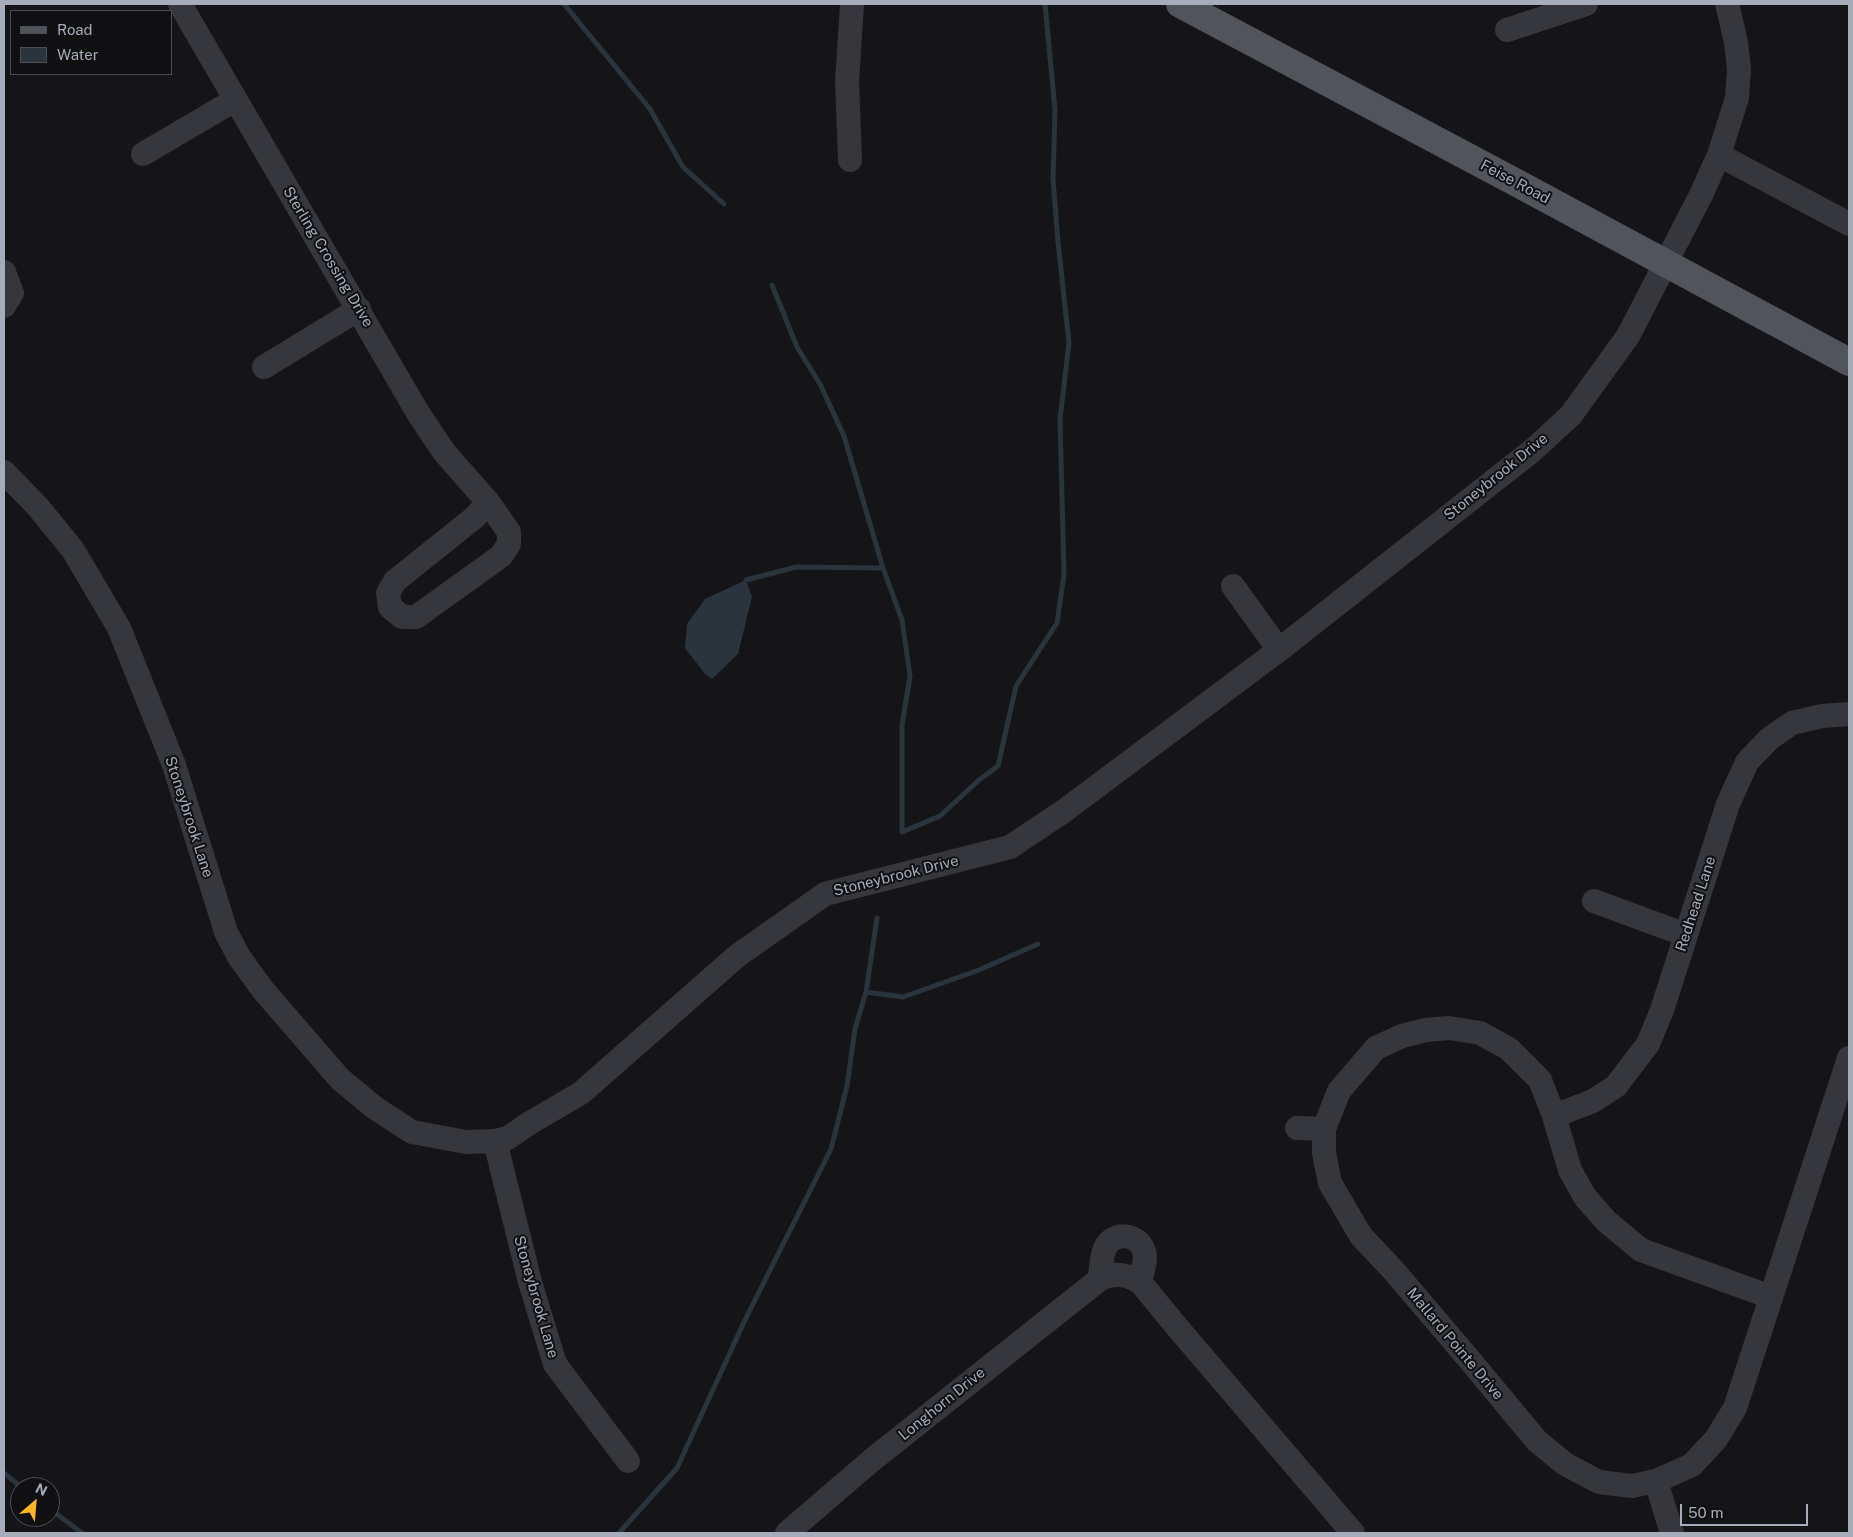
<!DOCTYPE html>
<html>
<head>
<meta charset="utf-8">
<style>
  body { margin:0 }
  #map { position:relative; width:1853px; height:1537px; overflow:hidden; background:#151518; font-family:"Public Sans",sans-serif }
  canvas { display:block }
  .frame { position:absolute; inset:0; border:5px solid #a6acb9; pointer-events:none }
  .legend { position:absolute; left:10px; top:10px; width:162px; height:65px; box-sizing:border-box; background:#101013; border:1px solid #4c4e55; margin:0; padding:6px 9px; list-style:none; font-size:15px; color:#a6acb9 }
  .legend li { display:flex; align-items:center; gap:10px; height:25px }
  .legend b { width:25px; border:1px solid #4c4e55 }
  .north { position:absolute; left:10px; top:1477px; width:50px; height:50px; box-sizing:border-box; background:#101013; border:1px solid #4c4e55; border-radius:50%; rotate:27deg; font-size:14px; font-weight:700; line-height:20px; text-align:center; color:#a6acb9 }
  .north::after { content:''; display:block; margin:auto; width:18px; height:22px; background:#ffb626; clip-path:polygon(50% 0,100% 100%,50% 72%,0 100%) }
  .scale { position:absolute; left:1680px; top:1504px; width:128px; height:22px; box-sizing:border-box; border:2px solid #a6acb9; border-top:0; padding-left:6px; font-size:15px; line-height:18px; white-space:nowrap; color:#a6acb9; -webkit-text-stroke:4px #101013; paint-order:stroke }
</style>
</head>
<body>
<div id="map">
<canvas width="1853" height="1537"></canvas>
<div class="frame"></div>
<ul class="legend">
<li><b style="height:6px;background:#52545c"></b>Road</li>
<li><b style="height:14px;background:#2a343d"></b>Water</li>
</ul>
<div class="north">N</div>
<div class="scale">50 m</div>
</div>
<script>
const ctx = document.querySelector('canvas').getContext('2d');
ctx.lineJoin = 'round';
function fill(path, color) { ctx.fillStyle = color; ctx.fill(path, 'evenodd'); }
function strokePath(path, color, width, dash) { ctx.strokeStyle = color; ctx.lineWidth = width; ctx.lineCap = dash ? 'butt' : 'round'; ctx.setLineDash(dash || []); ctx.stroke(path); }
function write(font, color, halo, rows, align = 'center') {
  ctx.font = font + ' "Public Sans",sans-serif'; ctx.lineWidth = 4; ctx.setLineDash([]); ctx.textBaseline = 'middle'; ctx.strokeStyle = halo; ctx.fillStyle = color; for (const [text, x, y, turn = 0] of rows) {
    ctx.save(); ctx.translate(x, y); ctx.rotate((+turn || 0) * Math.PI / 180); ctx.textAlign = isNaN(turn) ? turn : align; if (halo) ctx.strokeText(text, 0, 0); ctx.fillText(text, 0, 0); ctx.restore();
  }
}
fill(new Path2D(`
  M746,580L752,597L738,654L712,679L705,674L685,648L687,624L705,599Z`), '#2a343d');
strokePath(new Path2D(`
  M564,4L650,109L683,167L724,204
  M772,285L797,347L820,384L844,436L883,568L902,620L910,676L902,725V832L940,816L979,780L998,766L1016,686L1057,623L1064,575L1060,419L1069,343L1058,242L1053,179L1055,110L1045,4
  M746,580L796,567L883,568
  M866,992L903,997L979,970L1038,944
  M4,1473L21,1487
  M50,1509L82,1533
  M619,1533L677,1468L745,1320L831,1149L847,1086L855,1029L866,992L877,918`), '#2a343d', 5);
strokePath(new Path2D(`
  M180,4L418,413L444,452L488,502L509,532V544L501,556L416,617H402L390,607L388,593L395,581L475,517L488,502
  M1507,30L1586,4
  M143,154L235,100
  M1719,155L1849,224
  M850,160L847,81L852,4
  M4,272L12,293L4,306
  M264,367L359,309
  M4,472L38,507L73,550L119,628L174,765L226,932L239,957L263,990L340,1079L375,1108L412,1132L466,1142L495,1141L508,1138L528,1124L581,1093L737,956L825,894L1010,847L1064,811L1279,650L1533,450L1571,415L1628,336L1701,195L1719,155L1737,98L1739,69L1736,42L1727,4
  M1233,586L1279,650
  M1594,901L1686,935
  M1554,1116L1593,1101L1616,1086L1648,1044L1662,1010L1728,804L1747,762L1769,739L1792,723L1822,716L1849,714
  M1297,1128L1324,1129
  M495,1141L530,1282L555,1364L628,1461
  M1100,1279C1101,1269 1101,1257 1105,1248C1113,1231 1138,1233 1144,1251C1147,1260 1142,1272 1140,1282
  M1771,1297L1641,1250L1606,1221L1585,1197L1570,1170L1554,1116L1540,1080L1509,1049L1480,1033L1449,1028L1426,1030L1402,1036L1376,1048L1339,1091L1324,1129V1153L1330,1183L1361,1236L1394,1271L1468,1358L1537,1441L1565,1464L1599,1482L1632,1486L1656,1481L1692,1465L1716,1439L1735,1408L1849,1058
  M1656,1481L1672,1533
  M787,1533L872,1460L1100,1279C1114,1272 1127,1274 1140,1282L1177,1327L1353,1533`), '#36373d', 24);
strokePath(new Path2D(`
  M1180,4L1517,183L1849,362`), '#52545c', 28);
write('15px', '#a6acb9', '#101013', [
  ["Feise Road",1515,182,28],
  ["Sterling Crossing Drive",328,257,59],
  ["Stoneybrook Drive",1496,477,-39],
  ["Stoneybrook Lane",189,817,72],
  ["Stoneybrook Drive",896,876,-14],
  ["Redhead Lane",1696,904,-72],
  ["Stoneybrook Lane",536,1297,74],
  ["Mallard Pointe Drive",1455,1344,50],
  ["Longhorn Drive",942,1404,-39]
]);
</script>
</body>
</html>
